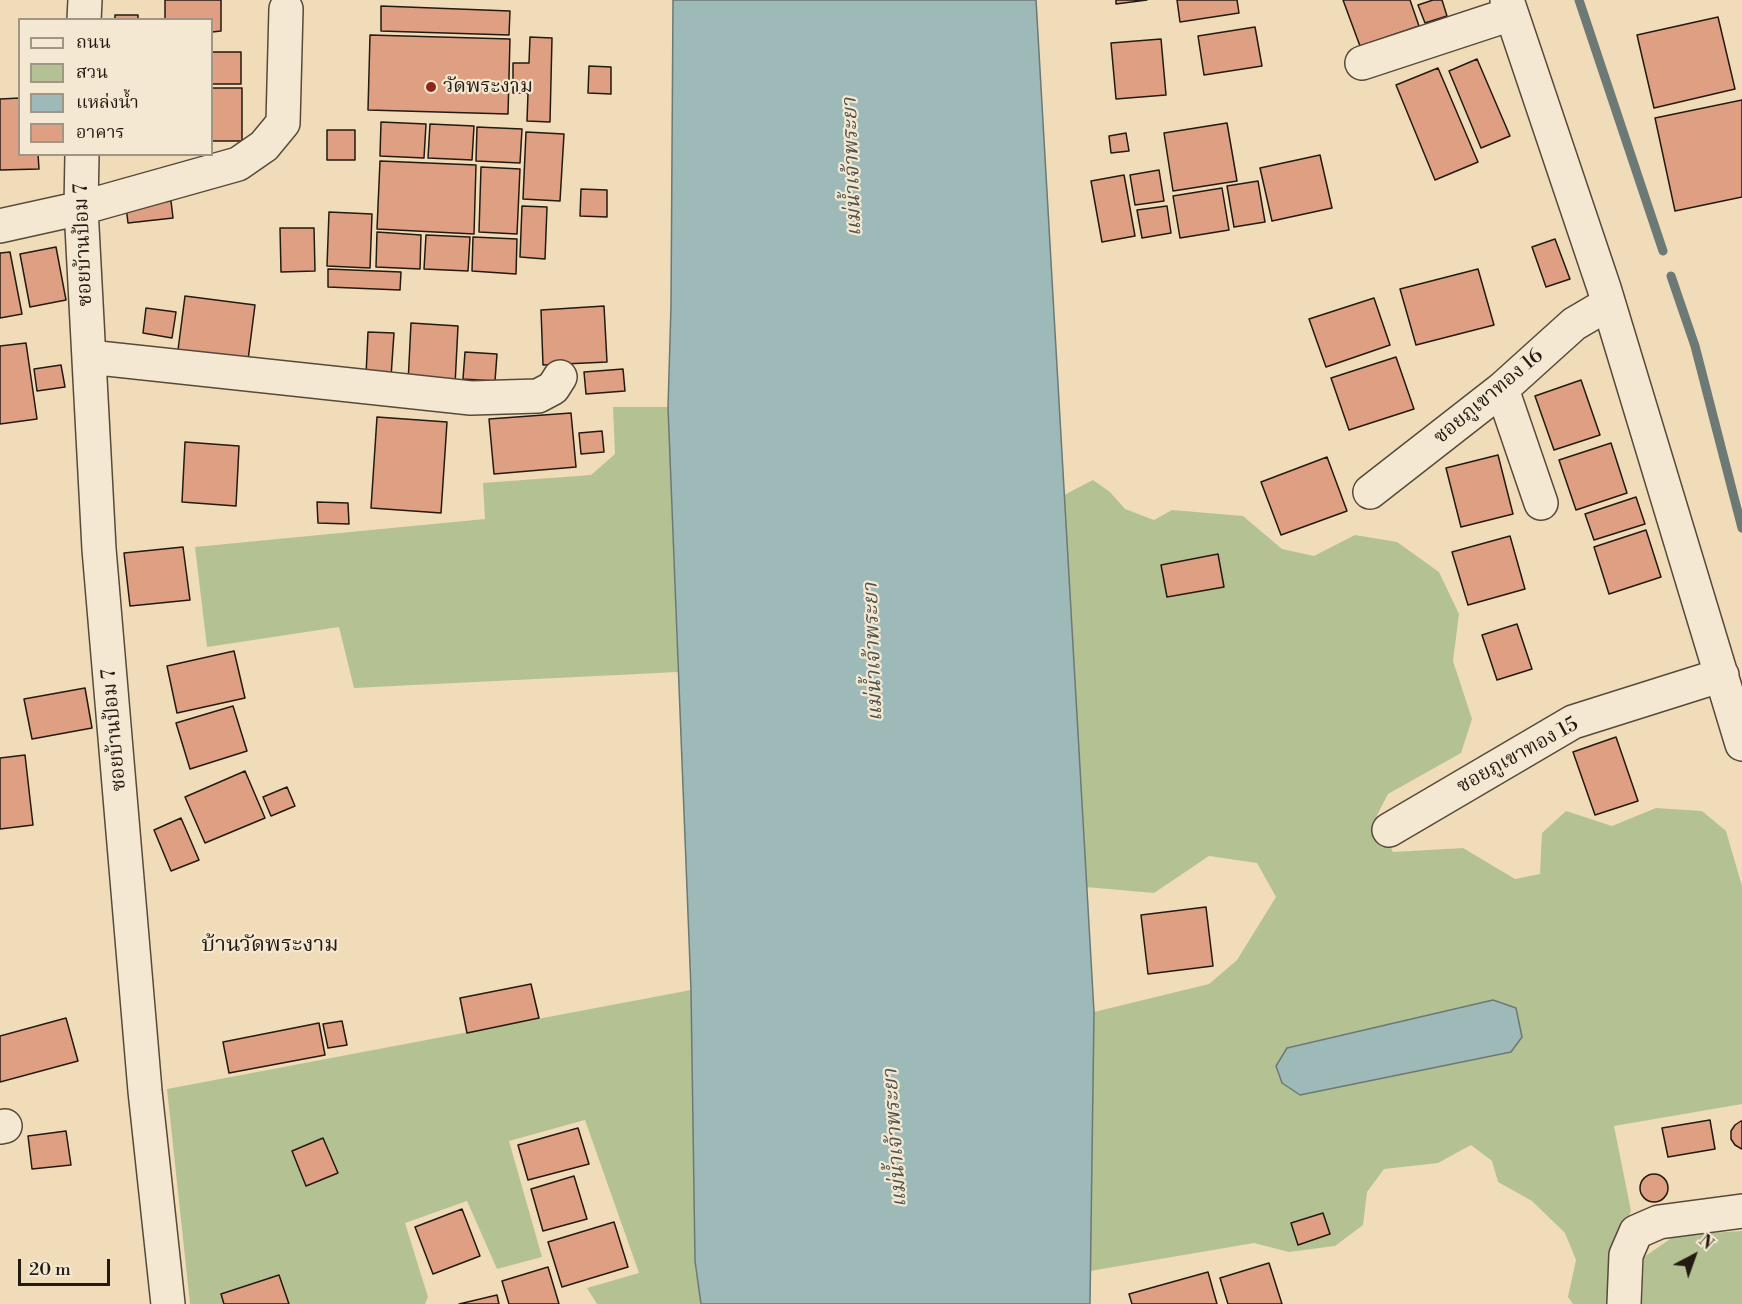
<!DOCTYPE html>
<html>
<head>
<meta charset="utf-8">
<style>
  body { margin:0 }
  #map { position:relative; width:1742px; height:1304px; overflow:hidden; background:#f0dcb9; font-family:"Libre Bodoni","Noto Serif Thai",serif }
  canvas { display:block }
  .legend { position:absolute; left:18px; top:18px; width:195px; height:138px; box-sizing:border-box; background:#f5e8d2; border:2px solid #a19685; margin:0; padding:8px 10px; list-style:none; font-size:18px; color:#231a11 }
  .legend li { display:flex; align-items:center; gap:12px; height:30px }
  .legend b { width:30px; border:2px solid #a19685 }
  .north { position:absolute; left:1664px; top:1226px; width:60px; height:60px; -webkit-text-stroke:4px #f5e8d2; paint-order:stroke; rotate:41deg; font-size:16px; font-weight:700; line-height:24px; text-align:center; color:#231a11 }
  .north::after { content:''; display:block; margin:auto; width:21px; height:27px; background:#231a11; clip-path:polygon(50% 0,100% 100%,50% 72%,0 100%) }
  .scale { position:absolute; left:18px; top:1259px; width:92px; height:27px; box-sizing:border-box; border:3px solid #231a11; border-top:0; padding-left:8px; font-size:18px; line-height:21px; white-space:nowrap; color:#231a11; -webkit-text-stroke:4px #f5e8d2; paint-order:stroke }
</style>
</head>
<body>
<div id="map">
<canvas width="1742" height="1304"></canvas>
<ul class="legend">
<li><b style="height:8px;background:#f5e8d2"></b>ถนน</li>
<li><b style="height:16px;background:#b4c293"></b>สวน</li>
<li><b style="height:16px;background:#9db9b8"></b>แหล่งน้ำ</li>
<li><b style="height:16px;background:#df9f82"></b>อาคาร</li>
</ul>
<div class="north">N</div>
<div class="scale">20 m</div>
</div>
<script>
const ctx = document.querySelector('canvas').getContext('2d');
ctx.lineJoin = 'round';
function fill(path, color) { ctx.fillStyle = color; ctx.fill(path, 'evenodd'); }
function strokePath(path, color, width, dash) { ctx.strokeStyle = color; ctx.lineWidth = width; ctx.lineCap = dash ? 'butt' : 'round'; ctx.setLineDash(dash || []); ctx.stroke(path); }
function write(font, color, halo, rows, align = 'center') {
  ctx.font = font + ' "Libre Bodoni","Noto Serif Thai",serif'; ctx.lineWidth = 4.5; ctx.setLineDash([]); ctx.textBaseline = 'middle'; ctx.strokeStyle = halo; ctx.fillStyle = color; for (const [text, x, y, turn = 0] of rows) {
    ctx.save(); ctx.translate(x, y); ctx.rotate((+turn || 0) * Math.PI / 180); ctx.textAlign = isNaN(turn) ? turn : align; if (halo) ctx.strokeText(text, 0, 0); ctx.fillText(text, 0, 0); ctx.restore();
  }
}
fill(new Path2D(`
  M613,407H668L678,672L354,688L339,627L207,647L195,547L485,519L483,483L591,475L615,454Z
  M1093,480L1110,492L1125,509L1154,520L1172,510L1243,516L1282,549L1314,556L1355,535L1397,542L1439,572L1459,614L1453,661L1472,719L1461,753L1388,794L1376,817L1393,852L1463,848L1515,879L1540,874L1542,833L1566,811L1612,826L1656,808L1702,811L1726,831L1742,886V1104L1614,1126L1631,1211L1617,1242L1610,1304H1573L1568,1297L1576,1260L1565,1233L1532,1201L1498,1182L1492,1161L1471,1145L1438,1163L1384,1169L1367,1192L1363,1225L1335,1246L1289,1252L1254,1243L1090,1271L1094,1012L1209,984L1237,960L1276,897L1257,863L1209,856L1154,893L1086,887L1064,495Z
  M691,990L695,1261L701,1304H597L587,1288L639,1273L585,1120L509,1141L542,1257L497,1269L467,1201L405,1223L428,1297L425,1304H190L167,1089Z
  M1742,1231V1304H1642L1644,1257L1676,1235Z`), '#b4c293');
const water = new Path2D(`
  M673,0H1036L1094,1012L1090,1304H701L695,1261L691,990L668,407L671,306Z
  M1493,1000L1516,1008L1522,1037L1511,1052L1300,1095L1282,1083L1276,1066L1287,1048Z`);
fill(water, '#9db9b8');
strokePath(water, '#6c7975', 1.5);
strokePath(new Path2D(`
  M1579,0L1663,251
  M1671,276L1695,346L1742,528`), '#6c7975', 9);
const building = new Path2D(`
  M165,0H221V31L212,32V20H165Z
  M1116,0H1147L1116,4Z
  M1177,0H1237L1239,13L1180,22Z
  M1343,0H1410L1419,26L1360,46Z
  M1433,0H1442L1447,16L1425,23L1418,5Z
  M381,6L510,11L509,35L381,31Z
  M115,15H138V20H115Z
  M1718,17L1735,89L1654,108L1637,35Z
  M1255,27L1262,66L1204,75L1198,36Z
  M370,35L510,39L508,114L368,110Z
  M530,37L552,38L550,122L527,121L528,93H513V63H529Z
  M1161,39L1166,95L1116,99L1111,43Z
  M212,52H241V84H212Z
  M1477,59L1510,136L1481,148L1449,71Z
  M589,66L611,67V94L588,93Z
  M1438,68L1478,162L1435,180L1396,85Z
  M212,88H242V141H212Z
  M20,98V154H38L39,169L0,170V99Z
  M1742,100V197L1675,211L1655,118Z
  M381,122L426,124L424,158L380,156Z
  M1227,123L1237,181L1173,191L1164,133Z
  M430,124L474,126L472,160L428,158Z
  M477,127L522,129L520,163L476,161Z
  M327,130H355V160H327Z
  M526,132L564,134L560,201L523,199Z
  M1126,133L1129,151L1111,153L1109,136Z
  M1320,155L1332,208L1272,221L1260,168Z
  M380,161L476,165L474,234L377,229Z
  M481,167L520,169L517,234L479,232Z
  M1159,170L1164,201L1135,205L1130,175Z
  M1124,175L1135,236L1102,242L1091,181Z
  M1258,181L1265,222L1234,227L1227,186Z
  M1222,188L1229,230L1180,238L1173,196Z
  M581,189L607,190V217L580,216Z
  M171,201L173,218L128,223L126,207Z
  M522,206L547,207L545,259L520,257Z
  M1167,206L1171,233L1142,238L1137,210Z
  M329,212L372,214L370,268L327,266Z
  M280,228H314L315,271L281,272Z
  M377,232L421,235L420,269L376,267Z
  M426,235L470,237L468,271L424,269Z
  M473,237L517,239L516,274L472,271Z
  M1555,239L1570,279L1546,287L1532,247Z
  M56,247L66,300L30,307L20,254Z
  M10,252L22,314L0,318V253Z
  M328,269L401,272L400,290L328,287Z
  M1478,269L1494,325L1416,345L1400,289Z
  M185,296L255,305L248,360L178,350Z
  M1374,298L1390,345L1326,367L1309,319Z
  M604,306L607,362L543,365L541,310Z
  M146,308L176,312L172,338L143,333Z
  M411,323L458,326L455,385L408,383Z
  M368,332L394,333L391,377L366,375Z
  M26,343L37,419L0,424V346Z
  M465,352L497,354L495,381L463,379Z
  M1396,357L1414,409L1349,430L1331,378Z
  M61,365L65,387L37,391L34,369Z
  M623,369L625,391L586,394L584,372Z
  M1581,380L1600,435L1554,450L1535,396Z
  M571,413L576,467L494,474L489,419Z
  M377,417L447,422L441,513L371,508Z
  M602,431L604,452L581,454L579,433Z
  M185,442L239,446L236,506L182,502Z
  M1611,443L1627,493L1576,510L1559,460Z
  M1498,455L1513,514L1461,527L1446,468Z
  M1327,457L1347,511L1281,535L1261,482Z
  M1636,497L1645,524L1594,540L1585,514Z
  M317,502L348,503L349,524L318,523Z
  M1646,530L1661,577L1609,594L1594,547Z
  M1510,536L1525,589L1468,605L1452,552Z
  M183,547L190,600L130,606L124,553Z
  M1218,554L1224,587L1167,597L1161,565Z
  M1517,624L1532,669L1497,680L1482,635Z
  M234,651L245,698L177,713L167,666Z
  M85,688L92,728L32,739L24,699Z
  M233,706L247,751L190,769L176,723Z
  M1616,737L1638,801L1595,815L1573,752Z
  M25,755L33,825L0,829V758Z
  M245,771L265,818L205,843L185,797Z
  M287,787L295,806L271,816L263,797Z
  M181,818L199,860L171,871L154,830Z
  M1206,907L1213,966L1148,974L1141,915Z
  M531,984L539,1018L467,1033L460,998Z
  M66,1018L78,1061L0,1082V1036Z
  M342,1021L347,1045L328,1048L323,1024Z
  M319,1023L325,1055L229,1073L223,1042Z
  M1710,1120L1715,1149L1668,1157L1662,1128Z
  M1741,1121H1742V1149L1735,1145L1731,1139V1131L1735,1125Z
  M578,1128L589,1164L528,1180L518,1145Z
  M66,1131L71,1165L32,1169L28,1136Z
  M323,1138L338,1173L306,1186L292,1151Z
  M1640 1188a14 14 0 1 1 28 0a14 14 0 1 1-28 0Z
  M574,1176L587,1219L543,1231L531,1189Z
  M462,1209L480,1256L433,1274L415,1227Z
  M1323,1213L1330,1234L1298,1245L1291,1223Z
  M614,1222L628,1267L562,1287L548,1242Z
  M1269,1263L1282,1304H1228L1220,1278Z
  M548,1267L559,1304H509L502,1281Z
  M1208,1272L1217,1304H1132L1129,1294Z
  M279,1275L289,1304H224L221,1294Z
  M497,1295L499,1304H459Z`);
fill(building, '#df9f82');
strokePath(building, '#231a11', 1.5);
const minor = new Path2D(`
  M1507,0L1604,288L1742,744
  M84,20L85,0
  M1362,63L1511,14
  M82,154L81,208L99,549L145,1091L168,1304
  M0,226L81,208L238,164L264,146L283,123L286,9
  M89,357L471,398L538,396L553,388L560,377
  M1502,389L1541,503
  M1370,492L1502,389L1574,324L1608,304
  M1389,830L1573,722L1722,675
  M0,1127L5,1126
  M1624,1304L1626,1255L1636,1232L1659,1222L1742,1211`);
strokePath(minor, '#564a3b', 36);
strokePath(minor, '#f5e8d2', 33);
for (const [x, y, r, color] of [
  [431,87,6,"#8f2418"]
]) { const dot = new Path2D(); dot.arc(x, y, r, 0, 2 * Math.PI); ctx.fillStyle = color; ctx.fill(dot); strokePath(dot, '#f5e8d2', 2); }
write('20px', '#231a11', '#f5e8d2', [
  ["วัดพระงาม",443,87]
], 'left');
write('20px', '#231a11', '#f5e8d2', [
  ["ซอยบ้านป้อม 7",84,245,-92],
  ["ซอยภูเขาทอง 16",1489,397,-40],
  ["ซอยบ้านป้อม 7",115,730,-95],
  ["ซอยภูเขาทอง 15",1518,756,-29]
]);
write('italic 21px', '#4e524b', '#f5e8d2', [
  ["แม่น้ำเจ้าพระยา",853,167,-92],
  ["แม่น้ำเจ้าพระยา",874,652,-92],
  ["แม่น้ำเจ้าพระยา",896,1138,-94]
]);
write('22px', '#231a11', '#f5e8d2', [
  ["บ้านวัดพระงาม",270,946]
]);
</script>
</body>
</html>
